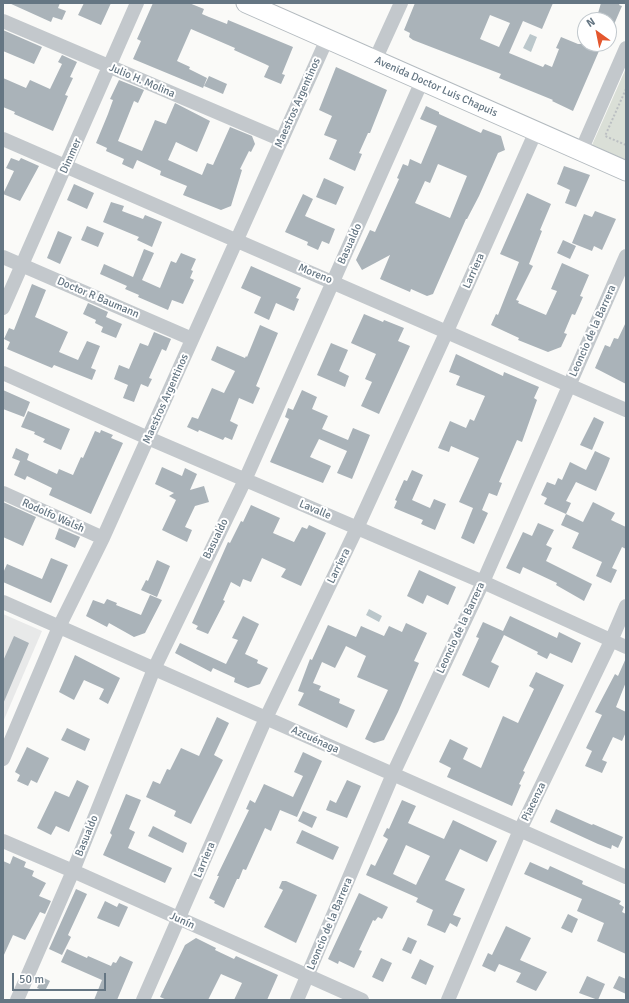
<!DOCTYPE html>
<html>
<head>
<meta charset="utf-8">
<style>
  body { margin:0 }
  #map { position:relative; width:629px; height:1003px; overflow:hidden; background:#fafaf8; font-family:Signika,sans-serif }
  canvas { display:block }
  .frame { position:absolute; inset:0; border:4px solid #657683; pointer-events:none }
  .north { position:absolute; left:577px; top:12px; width:40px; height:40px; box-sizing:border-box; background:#fff; border:1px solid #c1c8cd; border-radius:50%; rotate:327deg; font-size:11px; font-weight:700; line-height:16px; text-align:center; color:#657683 }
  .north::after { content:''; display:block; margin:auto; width:14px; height:18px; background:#e4572e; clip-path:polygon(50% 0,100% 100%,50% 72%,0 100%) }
  .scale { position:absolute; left:12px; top:973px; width:94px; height:18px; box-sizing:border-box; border:2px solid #657683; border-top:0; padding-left:5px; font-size:12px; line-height:14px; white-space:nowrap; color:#657683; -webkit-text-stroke:3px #fff; paint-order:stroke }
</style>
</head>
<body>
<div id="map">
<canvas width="629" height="1003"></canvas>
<div class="frame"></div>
<div class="north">N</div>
<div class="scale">50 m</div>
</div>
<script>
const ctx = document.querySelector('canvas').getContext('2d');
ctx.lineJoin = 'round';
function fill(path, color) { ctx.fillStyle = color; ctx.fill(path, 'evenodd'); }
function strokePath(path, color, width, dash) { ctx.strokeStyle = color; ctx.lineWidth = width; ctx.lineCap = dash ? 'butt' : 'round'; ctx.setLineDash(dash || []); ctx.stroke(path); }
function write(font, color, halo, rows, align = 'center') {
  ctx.font = font + ' Signika,sans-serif'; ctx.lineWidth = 4; ctx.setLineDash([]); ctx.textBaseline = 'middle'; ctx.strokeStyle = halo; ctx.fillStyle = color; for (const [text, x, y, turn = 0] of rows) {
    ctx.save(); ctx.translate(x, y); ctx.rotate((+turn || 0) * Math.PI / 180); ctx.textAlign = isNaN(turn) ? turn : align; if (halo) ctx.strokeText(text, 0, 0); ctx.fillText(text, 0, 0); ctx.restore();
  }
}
fill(new Path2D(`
  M3,614L42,631L3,722Z`), '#e8e9e9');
fill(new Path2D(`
  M626,68V160L592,145Z`), '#dadfd7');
fill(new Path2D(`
  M530,34L537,37L531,52L523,48Z
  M369,609L382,616L379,622L366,615Z`), '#bbc7cb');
fill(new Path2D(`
  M9,3H60L58,8L66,11L62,20L53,17L51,22Z
  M84,3H111L101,25L78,15Z
  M153,3H189L204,9L202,14L209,17L227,24L228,20L293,47L282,74L285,75L281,84L264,77L269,66L265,64L234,50L235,48L191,29L177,61L190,67L189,69L207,78L203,88L133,59L141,41L137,39Z
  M415,3H553L542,29L523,21L509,53L543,67L545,64L552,67L559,49L556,48L561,37L578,44H602L573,111L552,101L553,100L499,78L501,74L413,40L409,37L410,33L404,30ZM490,15L510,23L499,47L480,39Z
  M601,3H620L619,5L622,6L609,36V20H596Z
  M3,30L42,47L34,64L3,51Z
  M62,55L77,62L70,77L73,78L65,95L68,96L53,131L14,114L15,112L3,107V78L26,88L30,80L50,89L62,64L58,62Z
  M336,67L387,90L370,133H368L359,153L362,154L355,171L329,159L337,140L324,135L332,116L319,110Z
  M209,76L227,84L223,94L204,86Z
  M119,80L144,90L138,103L134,101L118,141L142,151L155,120L166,124L175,103L210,121L197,152L176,142L168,160L202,175L207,163L213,165L230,127L252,136L255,144L251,152L249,151L240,169L242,170L231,206L221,210L183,195L187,186L160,175L161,171L137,160L133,169L122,164L124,159L106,151L107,148L96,143L108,114L113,100L110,99Z
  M426,106L439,112V114L481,133L483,129L501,136L505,150L498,153L479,196L467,219H466L433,294L427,296L411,289L410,292L380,279L390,255L362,270L356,260L370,230L375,232L399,179L397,178L403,164L408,166L410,159L421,164L437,126L420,119ZM438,164L467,176L450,218L415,203L425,181L430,183Z
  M11,158L19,161L21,158L39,166L20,201L3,194L14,171L6,168Z
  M564,166L590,175L576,207L565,203L570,190L557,184Z
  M324,178L344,187L336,205L316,197Z
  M74,184L94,193L87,209L67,200Z
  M527,193L551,204L540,230L542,231L529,264L533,266L516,300L519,301L518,303L546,315L557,291L551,289L562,263L589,275L580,296L583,297L575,315L572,314L564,333L567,334L561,347L548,352L518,340L519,338L491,325L496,314L498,315L519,262L500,254Z
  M303,194L313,199L305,216L335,229L329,244L322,241L318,250L307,245L308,242L285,232Z
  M111,202L124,206L122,211L143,219L145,215L162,222L152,247L137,240L139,237L103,222Z
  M595,211L616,219L602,250L594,246L592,251L572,243L584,214L592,217Z
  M87,226L104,233L98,247L81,240Z
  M58,231L72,237L60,264L47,258Z
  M563,240L576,246L570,259L557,253Z
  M144,249L154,253L142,280L160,288L171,261L176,263L181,253L196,259L191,270L193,271L190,278L194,280L183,304L172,300L168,310L138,297L139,295L125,289L127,286L100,274L104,264L133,277Z
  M251,266L301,288L296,298L299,299L294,311L276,303L269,320L254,313L261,297L241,288Z
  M32,284L46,290L35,317L68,332L59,352L78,360L87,341L100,346L91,368L96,370L92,380L54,365L52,368L7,349L10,342L4,339L9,328L14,330Z
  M88,303L108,312L106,317L122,324L116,338L101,332L103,327L95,323L96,320L83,314Z
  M364,314L383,322L384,320L404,328L398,341L410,346L379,414L361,406L372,382L365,379L376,354L351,343Z
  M626,322V384L595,368L605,345L610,347L614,338L618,339Z
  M260,325L278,333L256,386L260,388L253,404L239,398L230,421L238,425L232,440L225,437L223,440L199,430L198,432L187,427L192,417L198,419L212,388L224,393L235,371L211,360L217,346L245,358L246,356L247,357Z
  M154,332L171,339L166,351L162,349L149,378L152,379L148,387L141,384L134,402L123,398L128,385L114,379L119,365L129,369L140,343L148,346Z
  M331,343L348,350L339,371L349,376L345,387L317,375Z
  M456,354L503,376L504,372L539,387L534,398L537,400L522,442L517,440L499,482L502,483L497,496L489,493L482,510L488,513L474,544L461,538L473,508L459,502L479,458L451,446L449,452L438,448L450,421L466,428L470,419L474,421L485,396L456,385L460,376L449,372Z
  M3,390L30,402L24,417L3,409Z
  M302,390L317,397L312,409L328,416L322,429L348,440L353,428L370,435L352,479L337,473L347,451L319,439L310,457L331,466L323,483L270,462L289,419L285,417L288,408L293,410Z
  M28,411L70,429L61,450L43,442L45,439L34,434L35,432L21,427Z
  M594,417L604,422L592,450L580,445Z
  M101,430L113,435L111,438L123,443L91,514L49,495L52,488L27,476L25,480L14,475L20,461L12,458L16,448L29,454L27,460L57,474L59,469L73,475L81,457L83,458L95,431L100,433Z
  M595,451L610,458L607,466L596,491L576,482L566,501L571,503L566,514L583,522L593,502L615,513L611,520L626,527V549L622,547L612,568L617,570L611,583L596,576L602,562L572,548L579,533L561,525L566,514L544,504L547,498L541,495L547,482L555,485L558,478L562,480L570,462L586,470Z
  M162,467L182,476L185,468L197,474L190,490L204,486L209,502L195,506L185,527L192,530L187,542L162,530L176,500L169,496L174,493L155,484Z
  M412,470L423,475L412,500L430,508L434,499L446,504L435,530L421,524L423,520L394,508L397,501L395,500L404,480L407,481Z
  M3,502L36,517L23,546L3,537Z
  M251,505L280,518L273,533L294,542L302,527L307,529L309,525L326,533L301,586L281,577L286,569L262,558L251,582L243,579L240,587L231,582L223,600L225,601L208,634L196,629L198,626L192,623L228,542L230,543L241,521L243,522Z
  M538,523L554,530L546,545L552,548L546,561L592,584L584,601L556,585L557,583L523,567L520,574L506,568L523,532L532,536Z
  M59,528L80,537L75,548L55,539Z
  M51,558L68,565L51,603L3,582V573L7,564L42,579Z
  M157,560L170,566L157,597L141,590L146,580L148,581Z
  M419,570L456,587L448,605L427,595L423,604L407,596Z
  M150,595L162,600L145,633L134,637L109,623L107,627L86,616L93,600L104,604L107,599L117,603L116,605L141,615Z
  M243,616L259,624L245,654L258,660L257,663L268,668L260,684L248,688L234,682L235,678L213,668L211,672L175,653L180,643L226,664L238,640L232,638Z
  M510,616L557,638L559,632L581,643L572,663L550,653L547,659L537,654L538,652L504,635L491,662L499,666L489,688L462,675L479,638L476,637L483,622L503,631Z
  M406,623L427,633L414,661L419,663L398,712L384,740L374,743L365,739L388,690L357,677L366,656L346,646L335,668L322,662L313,683L321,686L319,690L340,699L339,703L355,710L347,728L298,705L304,693L298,691L310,659L312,660L328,625L356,637L361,626L384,636L389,626L402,632Z
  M14,636L29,643L3,704V661Z
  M75,655L120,678L108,704L99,699L104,689L84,680L74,700L59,692Z
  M626,658V682L616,707L626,712V732L622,741L613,737L602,760L607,762L602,773L585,766L592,751L586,748L602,715L595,712L615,674L618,676Z
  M536,672L564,685L523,771L525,772L519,784L521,785L512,806L447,777L451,768L439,762L450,739L468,748L463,759L481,768L503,716L518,723L534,689L529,686Z
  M217,717L229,723L214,755L223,760L191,824L174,816L176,811L146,797L153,781L160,784L167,769L170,770L181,748L199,756Z
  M67,728L90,739L85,751L61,740Z
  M27,747L49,758L37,783L31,780L28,786L17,781L20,775L15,772Z
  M303,752L322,761L297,817L280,810L271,831L265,828L246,870L243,869L239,879H237L224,908L214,903L215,901L209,898L219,876H217L249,810L246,809L250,800L255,803L264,784L293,797L303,776L294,772Z
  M77,780L89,786L69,832L56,826L51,835L37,828L55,791L69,797Z
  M347,780L361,786L347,818L326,810L330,800L336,803Z
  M126,794L141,800L129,829L135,832L128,848L172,868L165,883L103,855L112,835L110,833Z
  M402,800L416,806L408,823L444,839L453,820L497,841L487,862L460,849L445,880L465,889L453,915L461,918L457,927L450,923L445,933L427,925L433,910L416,902L418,898L366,875L371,864L375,866L388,839L383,836L387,828L389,829ZM406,845L430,856L416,885L393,874Z
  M556,809L592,825L593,824L623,837L618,848L612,845L611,849L598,844L550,822Z
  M303,811L317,817L312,828L298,821Z
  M153,826L187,843L183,853L148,836Z
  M302,830L339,847L333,860L296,843Z
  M13,856L26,862L24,867L34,871L32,876L46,883L39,896L51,901L45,914L40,912L25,940L13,935L3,957V861L10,864Z
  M530,862L548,870L550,866L583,881L582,884L621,901L619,904L624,907L622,912L626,914V954L597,941L604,923L577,911L582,899L524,874Z
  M282,881H286L317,895L296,943L264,927L283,890L279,888Z
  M76,889L87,894L68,935L71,937L62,955L49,949Z
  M359,893L388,907L382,919L378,917L375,921L373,920L359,950L362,951L354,968L339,961L338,964L328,959Z
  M105,901L117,907L119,903L128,907L119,927L97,918Z
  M568,914L578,919L572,933L561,928Z
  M506,926L531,938L520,960L547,972L536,991L516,982L521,973L499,964L495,972L482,966L488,953L492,955Z
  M408,937L417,941L411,954L402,950Z
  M196,938L216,948L215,950L234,959L236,956L278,975L267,1000H234L242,983L221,974L208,1000H167L160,997L185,945Z
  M67,949L87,958L88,956L111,966L113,962L116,963L120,956L133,962L117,1000H94L102,980L61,962Z
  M381,958L392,963L383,982L372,977Z
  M420,959L434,966L426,985L411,978Z
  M587,976L605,984L598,1000L579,993Z
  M619,976L626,979V994L613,988Z
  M42,977L50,981L45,991L37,988Z`), '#aab3b9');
const secondary = new Path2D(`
  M246,3L626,171`);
strokePath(secondary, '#b3babf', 21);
strokePath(new Path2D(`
  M626,89L605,136L626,145`), '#bbbfc2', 2, [2, 2]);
strokePath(new Path2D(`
  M3,21L282,140
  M375,60L401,3
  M3,139L626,410
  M581,151L626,48
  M3,257L192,339
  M3,308L137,3
  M3,373L148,438L483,582L626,647
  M3,493L103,538
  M3,602L626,877
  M3,759L59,627L103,538L327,39
  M3,841L73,871L362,1000
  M17,1000L73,871L154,669L245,480L422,81
  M143,1000L266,718L357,528L447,331L536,131
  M297,1000L393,774L483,582L626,256
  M448,1000L520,830L611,641L626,606`), '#c3c8cc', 14);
strokePath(secondary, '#fff', 19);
write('11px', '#657683', '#fff', [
  ["Julio H. Molina",142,81,23],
  ["Avenida Doctor Luis Chapuis",436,87,24],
  ["Maestros Argentinos",298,103,-66],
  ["Dimmer",71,156,-66],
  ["Basualdo",350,244,-66],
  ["Larriera",474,271,-66],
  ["Moreno",315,274,22],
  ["Doctor R Baumann",98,298,23],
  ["Leoncio de la Barrera",593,331,-66],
  ["Maestros Argentinos",166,399,-66],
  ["Lavalle",315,510,23],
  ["Rodolfo Walsh",53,516,24],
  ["Basualdo",216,539,-64],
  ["Larriera",339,566,-64],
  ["Leoncio de la Barrera",461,628,-65],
  ["Azcuénaga",315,740,24],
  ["Piacenza",534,802,-64],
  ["Basualdo",87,836,-68],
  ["Larriera",205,860,-67],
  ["Junín",182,921,24],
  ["Leoncio de la Barrera",330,924,-67]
]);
</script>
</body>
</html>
